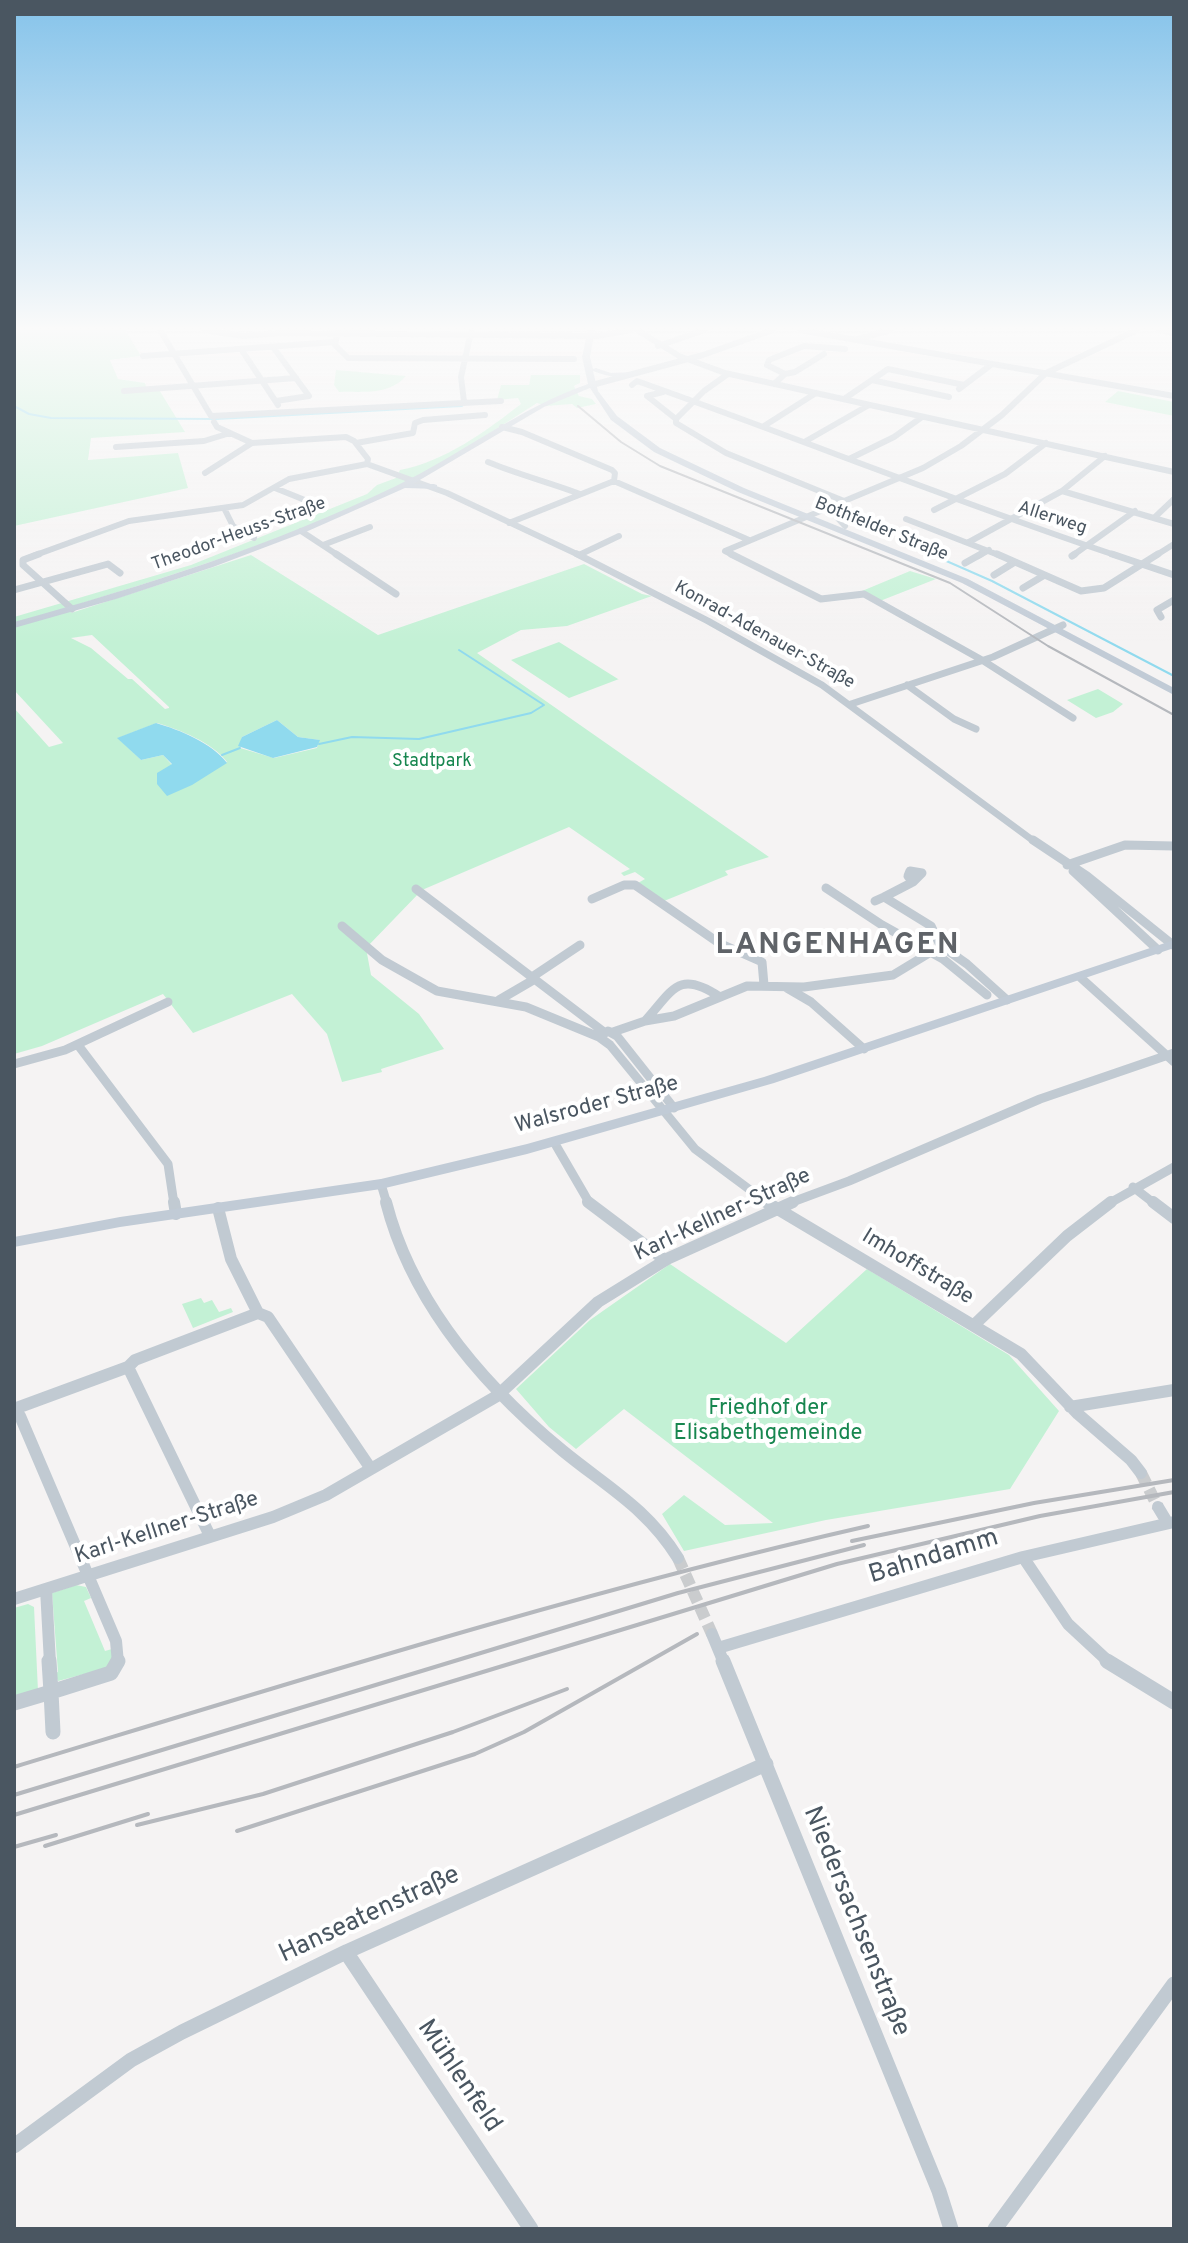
<!DOCTYPE html>
<html>
<head>
<meta charset="utf-8">
<style>
  body { margin:0 }
  #map { position:relative; width:1188px; height:2243px; overflow:hidden; background:#f5f3f3; font-family:Overpass,sans-serif }
  canvas { display:block }
  .frame { position:absolute; inset:0; border:16px solid #4a5661; pointer-events:none }
</style>
</head>
<body>
<div id="map">
<canvas width="1188" height="2243"></canvas>
<div class="frame"></div>
</div>
<script>
const ctx = document.querySelector('canvas').getContext('2d');
ctx.lineJoin = 'round';
function fill(path, color) { ctx.fillStyle = color; ctx.fill(path, 'evenodd'); }
function strokePath(path, color, width, dash) { ctx.strokeStyle = color; ctx.lineWidth = width; ctx.lineCap = dash ? 'butt' : 'round'; ctx.setLineDash(dash || []); ctx.stroke(path); }
function write(font, color, halo, rows, align = 'center') {
  ctx.font = font + ' Overpass,sans-serif'; ctx.lineWidth = 8; ctx.setLineDash([]); ctx.textBaseline = 'middle'; ctx.strokeStyle = halo; ctx.fillStyle = color; for (const [text, x, y, turn = 0] of rows) {
    ctx.save(); ctx.translate(x, y); ctx.rotate((+turn || 0) * Math.PI / 180); ctx.textAlign = isNaN(turn) ? turn : align; if (halo) ctx.strokeText(text, 0, 0); ctx.fillText(text, 0, 0); ctx.restore();
  }
}
fill(new Path2D(`
  M14,330H125L141,356L110,360L118,379L145,383L147,389L158,388L185,432L91,438L88,460L178,453L188,488L14,526Z
  M336,370L406,376C388,396 363,391 339,392L334,385Z
  M531,375H580V383L574,386L579,396L592,399L596,404L577,408L572,404L546,406L537,403C484,437 431,472 374,498C278,542 177,574 76,605L71,613L251,555L378,635L584,564L642,594L652,596L567,626L521,630L477,653L769,857L725,871L728,875L664,901L638,883L645,879L635,872L624,876L621,873L630,869L569,827L422,890L366,948L371,975L419,1014L444,1049L381,1069L382,1072L342,1082L327,1034L292,994L193,1033L163,994L42,1046L14,1054V708L49,747L63,743L14,690V617L191,565L367,494L377,485L396,478L400,470C444,462 486,431 521,404L518,398L497,400L501,385H529ZM92,635L169,707V708L165,709L132,679H128L91,648L71,638ZM277,720L298,737L319,740L317,748L274,758L240,748L242,737ZM157,723C180,730 212,742 227,762L208,774L172,765L163,755L141,760L118,738Z
  M1118,391L1174,402V416L1105,402Z
  M910,571L936,579L880,601L862,591Z
  M559,642L618,679H619L569,698L511,660Z
  M1098,689L1123,704L1113,712L1096,718L1067,700Z
  M670,1264L786,1343L867,1269L1009,1355L1059,1411L1010,1489L826,1520L684,1551L662,1514L684,1495L725,1525L773,1523L624,1409L576,1449L549,1427L516,1389L590,1320Z
  M201,1298L204,1303L212,1300L219,1312L231,1308L233,1312L193,1328L182,1304Z
  M76,1585L86,1587L91,1598L84,1601L105,1651L112,1649L113,1656L107,1668L58,1681L55,1673L58,1672L52,1593Z
  M28,1604L34,1607L38,1691L14,1696V1608Z`), '#c3f1d5');
fill(new Path2D(`
  M277,720L298,737L320,740L317,747L273,758L238,746L242,737Z
  M156,723C180,730 212,743 227,763L192,785L167,796L157,784V773L172,764L163,755L141,760L117,738Z`), '#90daee');
strokePath(new Path2D(`
  M14,406L29,414L51,418L217,419L462,406
  M919,549L992,581L1174,676
  M319,744L352,737L419,739L531,713L544,705L459,650
  M222,755L240,748`), '#90daee', 2);
strokePath(new Path2D(`
  M1141,1473L1158,1507
  M678,1558L712,1634`), '#caccce', 12, [12, 6]);
strokePath(new Path2D(`
  M160,330L211,416L501,401
  M204,330L243,336L279,333L597,336L631,330
  M338,330L335,345L348,358L574,359
  M637,330L679,356L725,373L1174,472
  M800,330L1174,396
  M1159,330L1174,333
  M858,339L891,330
  M658,346L705,330
  M273,347L309,396L276,401
  M241,349L278,405
  M143,356L335,342
  M728,374L704,391L676,419V423L726,453L844,501
  M785,374L795,372L824,354
  M872,380L949,397
  M774,384L785,374L767,365L769,360L804,346L845,349
  M592,385L703,355L773,330
  M632,385L637,381C798,438 956,502 1118,556
  M959,389L992,364
  M124,391L296,378
  M663,392L647,396L676,419
  M844,399L888,369L964,385
  M464,402L461,377L471,332
  M214,422L217,427L252,443
  M764,426L816,393
  M502,427L522,432L612,470L615,473L614,481
  M806,441L869,405
  M356,443L413,433L415,423L423,420L485,415
  M116,447L204,441L230,433
  M849,459L894,437L922,417
  M488,462C519,475 549,482 580,494
  M205,473L252,443L346,437L354,441L368,459L367,464
  M275,488L322,507
  M1062,491L1174,524
  M836,505L831,511L845,526
  M224,508L233,526L254,538
  M934,510L1005,474L1046,443
  M1155,517L1174,499
  M906,519L1001,556
  M509,523L614,481L749,540
  M301,531L339,556
  M969,542L1062,491L1105,456
  M323,545L370,527
  M579,555L619,536
  M33,556L129,521L243,505L289,479L367,464L447,493L581,556
  M735,556L725,551L923,468L961,446L1002,415L1046,373L1137,330
  M978,556L989,550
  M1072,556L1135,511
  M1155,556L1174,544`), '#c1cad2', 6);
strokePath(new Path2D(`
  M39,554L23,560V565L72,609
  M336,554L396,594
  M577,554L708,621L822,685L1035,842
  M731,554L821,599L864,594L982,660L1073,718
  M997,554L1081,591L1104,588L1158,554
  M1112,554L1174,575
  M1072,556L1075,554
  M965,563L981,554
  M994,575L1015,562
  M1023,588L1043,576
  M14,590L108,564L120,573
  M1161,617L1157,610L1174,600
  M907,685L954,719L976,729
  M851,704L993,657L1063,625`), '#c1cad2', 7);
strokePath(new Path2D(`
  M1033,840L1087,876L1173,945
  M1067,865L1125,845L1174,846
  M910,871L922,873L913,882L908,876Z
  M1073,871L1158,950
  M826,888L882,925L943,959L987,995
  M416,889L604,1032
  M884,897L913,882
  M592,899L624,885H635L719,943L762,962L764,985
  M875,901L884,897L931,926L940,945L967,964L1007,1000
  M342,926L382,960L437,991L526,1007L599,1037
  M532,977L580,945
  M1081,978L1174,1062
  M787,988L811,1002L864,1049
  M499,1000L535,979
  M645,1021C673,990 678,969 720,997
  M613,1032L645,1021L674,1016L747,986L804,987L893,975L931,952
  M78,1045L168,1164L174,1204
  M14,1064L65,1050L168,1002
  M674,1108L617,1036L608,1031L599,1037L610,1045L695,1149L769,1204
  M554,1142L590,1204
  M381,1184L387,1204
  M1133,1187L1155,1204
  M787,1204L849,1181L1040,1099L1174,1053
  M1108,1204L1174,1167`), '#c1cad2', 9);
strokePath(new Path2D(`
  M174,1202L176,1214
  M386,1202C412,1303 484,1386 563,1451C607,1487 647,1508 678,1558
  M588,1202L665,1260
  M766,1202L1021,1354L1078,1414L1131,1460L1141,1473
  M1153,1202L1174,1218
  M218,1208L231,1259L258,1313L268,1317L371,1469
  M974,1325L1067,1236L1111,1202
  M128,1367L210,1536
  M1070,1407L1174,1390
  M14,1409L128,1367L135,1360L258,1313
  M14,1412L20,1416L116,1641L118,1663
  M1158,1507L1167,1522
  M1023,1557L1068,1624L1110,1663
  M46,1589L50,1663
  M14,1599L273,1517L326,1495L497,1396L598,1302L669,1258L793,1202
  M712,1634L724,1663
  M718,1648L1023,1557L1174,1522`), '#c1cad2', 12);
strokePath(new Path2D(`
  M49,1661L51,1692L111,1673L118,1661
  M723,1661L939,2191L951,2229
  M1107,1661L1174,1702
  M14,1703L51,1692L53,1732
  M346,1952L531,2229
  M14,2146L131,2060L182,2032L346,1952L766,1764
  M995,2229L1174,1984`), '#c1cad2', 15);
fill(new Path2D(`
  M588,330H595L590,357L593,369L596,368L611,373L634,372L638,374C624,380 608,377 593,371L598,391L617,416L660,448L744,488L968,579L1174,688V695L962,583L738,492L654,452L611,420L590,388L544,407L413,484H434L437,485V489L405,488L308,531L213,567L116,599L14,628V622C144,586 274,545 396,486C462,454 519,408 588,384L582,357Z
  M1174,940V948L774,1083L527,1154L381,1189L120,1227L14,1247V1237L120,1217L381,1179L527,1144L764,1077Z`), '#c1cbd6');
strokePath(new Path2D(`
  M578,406L621,442L660,466L950,583L1048,646L1174,715`), '#b5b8bd', 2);
strokePath(new Path2D(`
  M852,1541L1034,1503L1174,1480
  M14,1767C297,1681 579,1592 868,1526
  M14,1795L678,1593L864,1545
  M14,1815L837,1564L1040,1516L1174,1492
  M137,1825L263,1794L453,1732L567,1689
  M237,1831L475,1754L524,1732L697,1634
  M45,1846L148,1814
  M14,1847L56,1835`), '#b5b8bd', 4);
const sky = ctx.createLinearGradient(0, 0, 0, 644);
sky.addColorStop(0, '#85c3ea');
sky.addColorStop(0.51, '#fafafa');
sky.addColorStop(1, '#fafafa00');
ctx.fillStyle = sky;
ctx.fillRect(0, 0, 1188, 644);
write('18px', '#4a5661', '#fff', [
  ["Allerweg",1052,519,18],
  ["Bothfelder Straße",881,530,22],
  ["Theodor-Heuss-Straße",239,535,-20],
  ["Konrad-Adenauer-Straße",764,636,29]
]);
write('18px', '#17864f', '#fff', [
  ["Stadtpark",432,762]
]);
write('22px', '#4a5661', '#fff', [
  ["Walsroder Straße",597,1106,-15],
  ["Karl-Kellner-Straße",723,1216,-25],
  ["Imhoffstraße",917,1268,31],
  ["Karl-Kellner-Straße",167,1529,-18]
]);
write('22px', '#17864f', '#fff', [
  ["Friedhof der",768,1410],
  ["Elisabethgemeinde",768,1435]
]);
write('26px', '#4a5661', '#fff', [
  ["Bahndamm",934,1558,-17],
  ["Hanseatenstraße",370,1916,-25],
  ["Niedersachsenstraße",855,1922,68],
  ["Mühlenfeld",458,2077,56]
]);
ctx.letterSpacing = '2px';
write('bold 30px', '#5f6368', '#fff', [
  ["LANGENHAGEN",838,947]
]);
ctx.letterSpacing = '0px';
</script>
</body>
</html>
